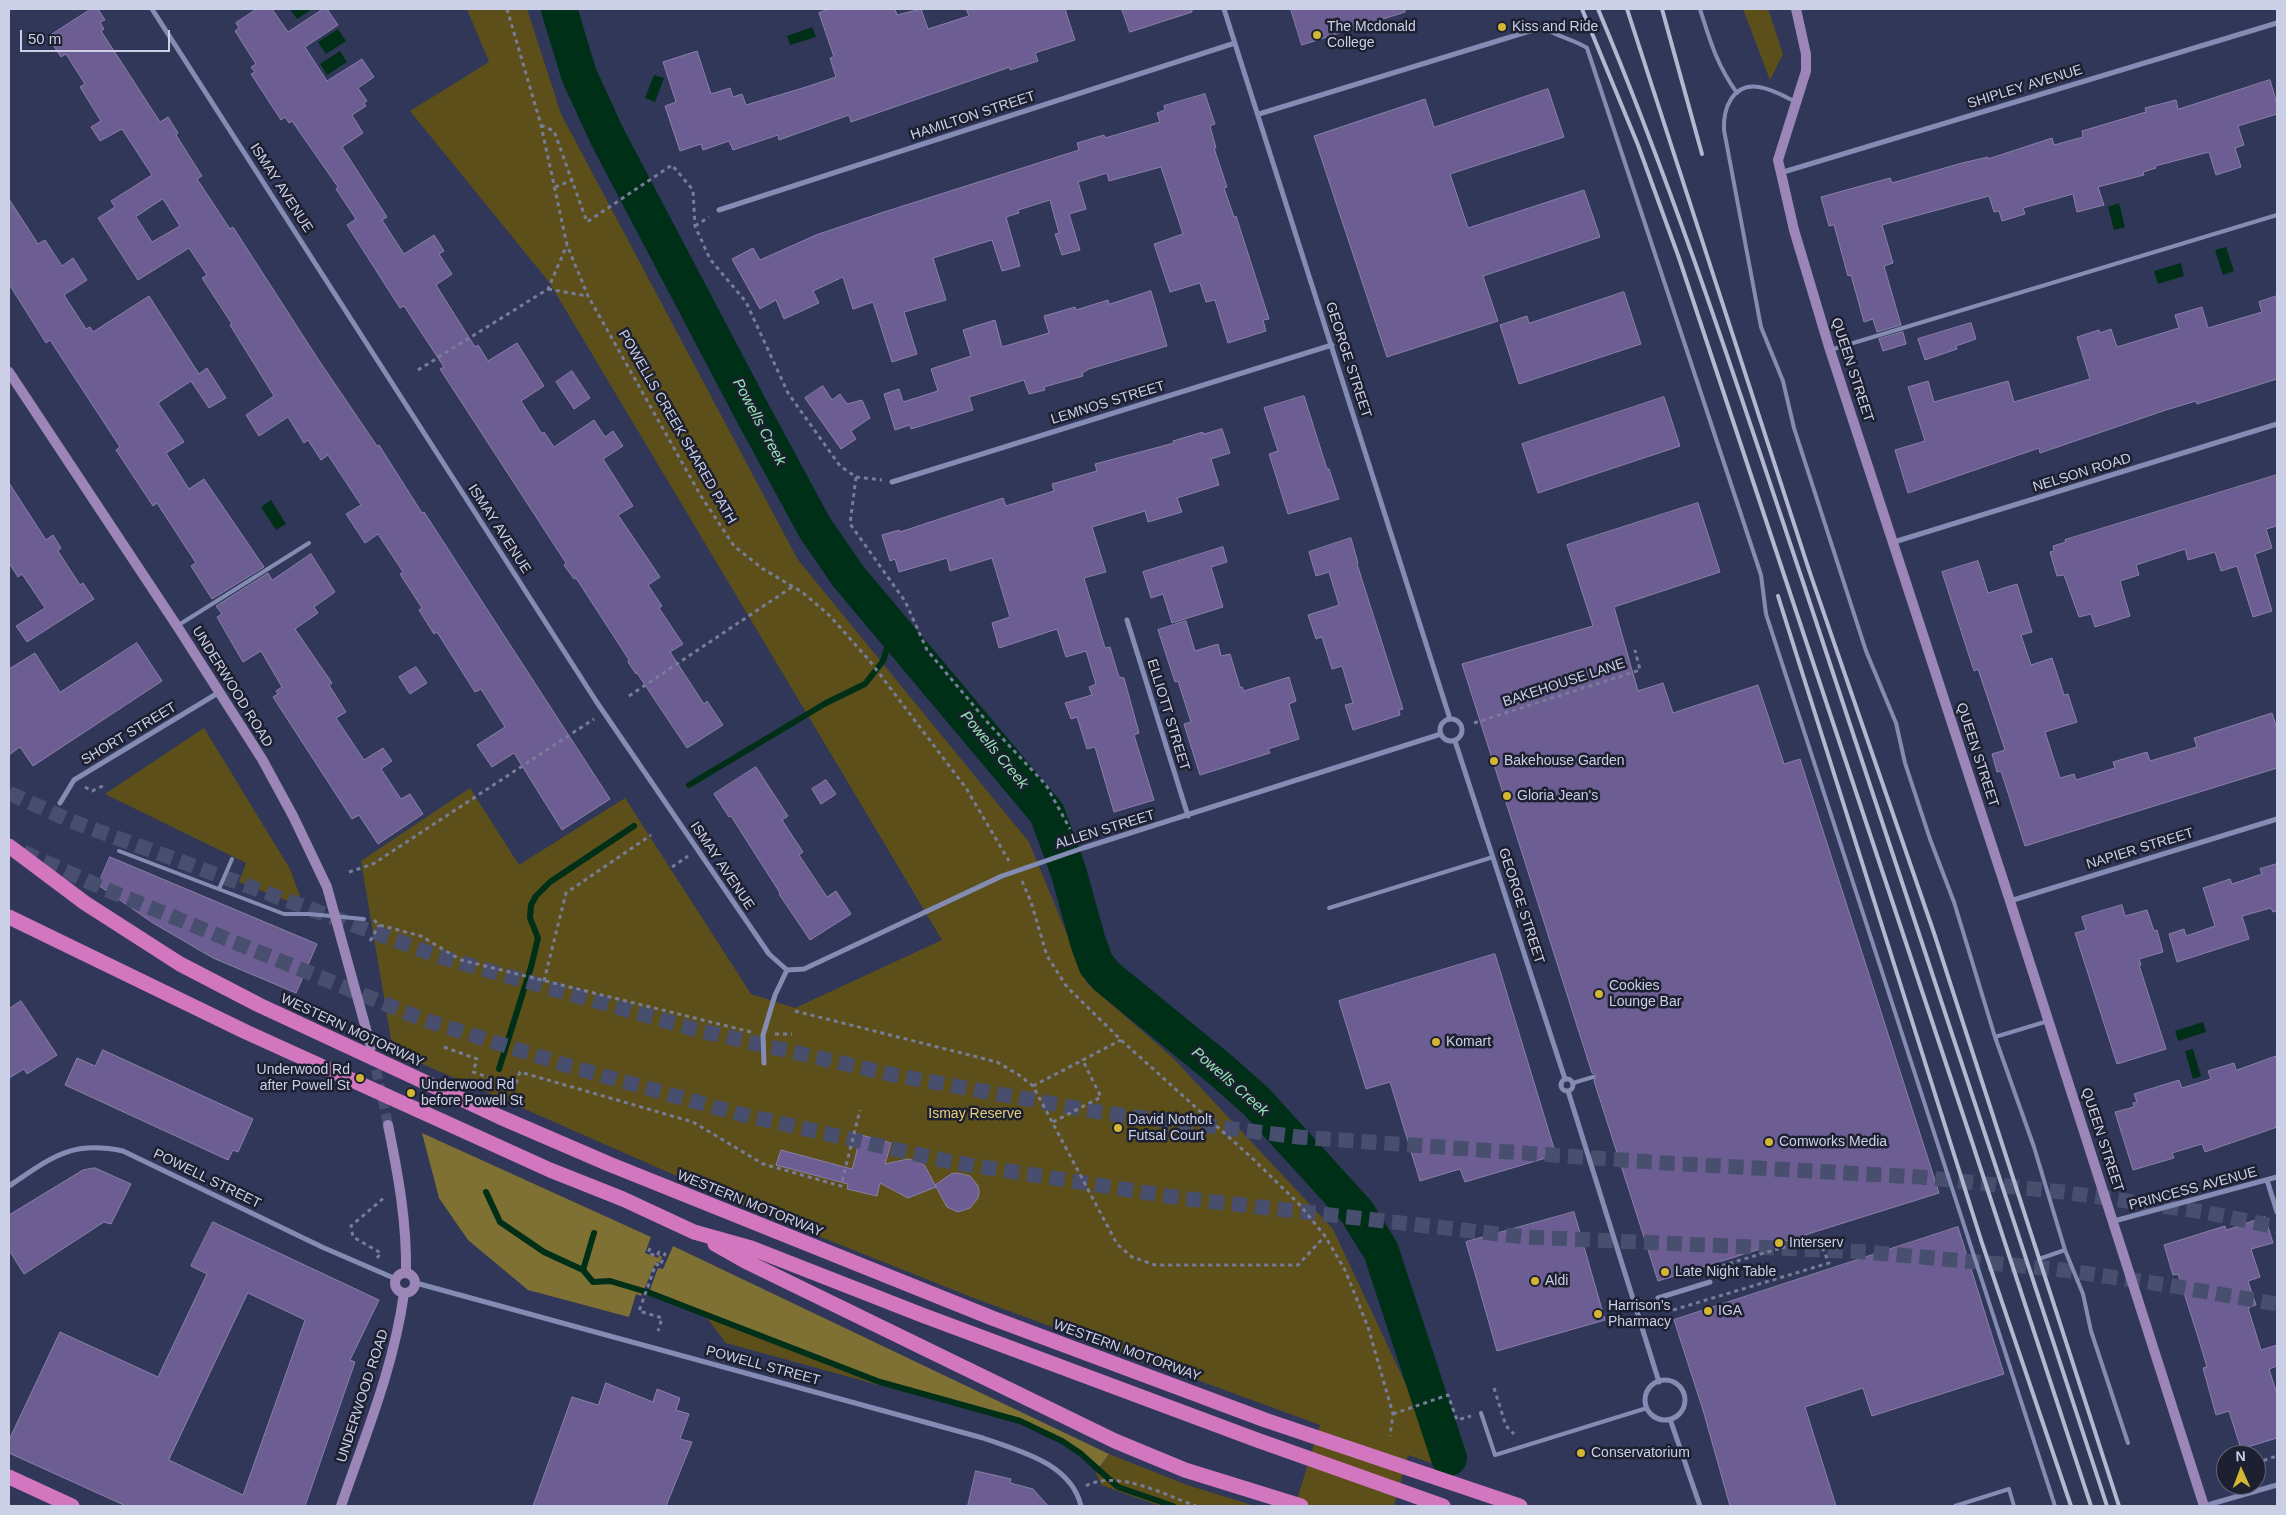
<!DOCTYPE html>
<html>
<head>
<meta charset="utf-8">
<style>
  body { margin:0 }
  #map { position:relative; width:2286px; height:1515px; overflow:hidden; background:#313759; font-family:Helvetica,sans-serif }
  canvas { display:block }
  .frame { position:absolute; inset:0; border:10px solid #ccd0e6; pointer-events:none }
  .north { position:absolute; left:2216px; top:1445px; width:50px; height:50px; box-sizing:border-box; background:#1d2030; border:1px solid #636679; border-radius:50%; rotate:358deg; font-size:14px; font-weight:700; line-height:20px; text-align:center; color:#ccd0e6 }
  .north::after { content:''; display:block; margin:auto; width:18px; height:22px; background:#d4b635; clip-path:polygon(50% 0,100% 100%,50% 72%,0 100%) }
  .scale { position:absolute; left:20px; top:30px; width:150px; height:22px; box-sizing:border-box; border:2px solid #ccd0e6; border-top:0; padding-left:6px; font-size:15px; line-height:18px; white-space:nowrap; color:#ccd0e6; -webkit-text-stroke:4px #1d2030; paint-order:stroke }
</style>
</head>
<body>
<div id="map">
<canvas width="2286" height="1515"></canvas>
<div class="frame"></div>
<div class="north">N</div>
<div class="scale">50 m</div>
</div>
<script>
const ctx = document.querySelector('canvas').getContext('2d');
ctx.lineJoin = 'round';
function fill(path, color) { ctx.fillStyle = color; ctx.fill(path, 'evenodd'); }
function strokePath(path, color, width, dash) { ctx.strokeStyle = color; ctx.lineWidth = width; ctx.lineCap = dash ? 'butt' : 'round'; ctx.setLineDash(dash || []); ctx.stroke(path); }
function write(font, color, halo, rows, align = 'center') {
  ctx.font = font + ' Helvetica,sans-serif'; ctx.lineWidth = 5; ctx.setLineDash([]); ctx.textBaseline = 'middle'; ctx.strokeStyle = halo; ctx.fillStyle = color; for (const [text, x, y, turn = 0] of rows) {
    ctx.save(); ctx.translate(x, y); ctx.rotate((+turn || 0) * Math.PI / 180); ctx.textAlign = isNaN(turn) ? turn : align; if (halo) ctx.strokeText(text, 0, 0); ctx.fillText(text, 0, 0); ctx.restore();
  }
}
fill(new Path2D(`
  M467,9H527L561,114L798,560L1029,842L1087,983L1172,1057L1333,1229L1445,1468L1408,1455L1394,1506H1295L1320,1425L971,1297L763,1214L393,1051L361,861L470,788L519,865L625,798L751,994L795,1008L942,940L549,282L410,111L489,62Z
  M1743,9H1768L1783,54L1770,80Z
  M204,728L290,869L300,896L296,904L239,882L246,863L105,794Z
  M707,1318L882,1386L726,1343Z
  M1109,1454L1187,1485L1255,1506H1160L1101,1485L1096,1473Z`), '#5c4f19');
fill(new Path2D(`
  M422,1133L651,1237L645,1253L658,1258L659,1255L662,1257L659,1263L656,1262L641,1296L636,1294L629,1317L528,1290L468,1240L439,1198Z
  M673,1246L1109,1454L1098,1469C1042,1409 953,1406 880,1380C802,1353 726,1320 650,1290L658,1268L663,1269Z`), '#7f7034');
fill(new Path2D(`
  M290,9H312L297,19Z
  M812,27L816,37L790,45L787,36Z
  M338,29L346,41L326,54L318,42Z
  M340,51L347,62L327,75L320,64Z
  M654,75L664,78L655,102L645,98Z
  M2119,203L2125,227L2114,230L2108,207Z
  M2226,247L2234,271L2223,275L2215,250Z
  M2181,263L2184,276L2158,284L2154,271Z
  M271,500L286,524L276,530L261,507Z
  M2203,1022L2206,1032L2178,1041L2175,1031Z
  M2193,1049L2201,1076L2193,1079L2185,1051Z`), '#002f18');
strokePath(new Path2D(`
  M689,785L826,703L865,684L883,661L888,645L887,621
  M499,1069L531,967L538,938L530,918L531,905L536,896L550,882L634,826
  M486,1192L500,1222L544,1252L583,1270L593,1282L610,1281L650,1293L880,1382L1020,1421L1062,1441L1080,1453L1118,1487L1173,1506
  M583,1270L594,1233`), '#002f18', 6);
strokePath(new Path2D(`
  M559,9L579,75L607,136L750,408L815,528L848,576L1047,813L1068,870L1088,942L1096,964L1107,977L1221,1070L1257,1102L1357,1212L1381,1251L1449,1458`), '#002f18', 36);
const building = new Path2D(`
  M91,9H98L105,20L100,22L104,29L101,31L127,71L160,122L168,117L178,133L176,135L202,176L197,179L230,229L233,227L318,359L377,446L379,445L422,513L424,512L610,799L562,830L514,753L492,767L477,745L505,727L481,689L475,692L437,632L434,634L419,610L422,608L400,574L403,572L378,534L365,543L346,514L361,505L328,455L321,460L308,440L304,443L288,417L259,436L246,415L274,396L230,325L232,324L202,278L207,275L189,248L138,280L98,218L115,207L111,201L152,175L122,129L100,141L91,127L101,121L80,87L85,84L66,54L61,57L48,37ZM163,199L180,226L152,242L136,217Z
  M257,9H272L288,32L323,9H327L338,25L305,47L327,81L362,59L374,77L358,88L367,101L364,103L366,106L352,115L363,133L342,147L387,217L382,220L404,254L434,235L444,251L439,254L452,274L436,285L475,347L478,345L488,361L517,343L544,386L521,401L542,434L544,432L554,447L594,420L605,437L613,431L623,446L603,459L633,506L618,515L660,577L648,585L662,606L659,608L683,644L670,652L704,704L707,701L723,725L687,748L637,673L636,674L628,662L629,660L622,649L576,578L574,579L564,565L566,563L440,369L444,367L404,306L400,308L347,225L356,219L336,189L338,187L292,121L289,123L285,117L281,120L251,74L255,72L251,67L256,64L235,31L239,28L236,23Z
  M830,9H895L897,15L921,9L928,29L969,16L966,9H1065L1075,40L1035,53L1038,61L1010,70V67L851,122L849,115L779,140L778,135L733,150L729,141L703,150L701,144L680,151L665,106L676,102L663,62L697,51L711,94L730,88L733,97L742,94L746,105L806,87L836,77L830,58L834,57L819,13Z
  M1122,9H1192V12L1130,32Z
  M1291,9H1405V12L1302,45Z
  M2270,80L2277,104V114L2238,126L2244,145L2235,148L2241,167L2216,175L2209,152L2155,166L2156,168L2143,172L2144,175L2098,187L2104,205L2077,212L2073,194L2023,208L2025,214L2002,221L1999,211L1994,212L1989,196L1882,225L1893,263L1884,266L1901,325L1877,332L1873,319L1864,322L1851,275L1848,276L1834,225L1829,226L1821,197L1890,178L1892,183L1962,163L1988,157V159L2052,138L2054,145L2083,137L2082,131L2146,112L2145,108L2176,100L2178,109Z
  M1548,89L1564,137L1450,174L1468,228L1584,190L1600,237L1483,276L1498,321L1387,357L1314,136L1425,99L1434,127Z
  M1205,94L1215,124L1210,126L1216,148H1214L1227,187L1224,188L1234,217L1236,216L1269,319L1263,320L1266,331L1228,343L1215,300L1206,302L1200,283L1170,292L1154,244L1183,234L1161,167L1109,181L1107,173L1078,182L1086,209L1069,214L1080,250L1062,255L1055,234L1059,233L1050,200L1018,210L1019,213L1006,217L1020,266L1002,271L992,240L933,258L946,300L904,312L917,354L892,362L873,302L853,309L843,277L813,291L819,303L784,319L776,300L760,309L732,259L753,248L760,260L816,235L881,213L1079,150L1077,143L1104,135L1105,138L1160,122L1157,113L1165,110L1164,106Z
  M9,199L38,244L45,240L62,266L73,258L87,280L64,295L86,329L90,327L93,332L149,296L199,374L207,368L226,398L209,408L191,381L158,403L184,442L166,453L189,489L204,479L264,567L212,599L191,566L196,563L157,503L153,506L116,450L120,447L50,340L46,343L9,284Z
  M1151,291L1167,346L1089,369L1082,373L1083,376L1044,387L1045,390L1029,394L1024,380L969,397L973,410L911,429L910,425L895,430L884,394L899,389L903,402L938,391L931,369L971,356L963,330L995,320L1002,347L1049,333L1044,316L1075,307L1076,310L1108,300L1109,304Z
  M1624,292L1641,344L1519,384L1500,325L1527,316L1529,323Z
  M2277,296V379L2197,404L2196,401L2166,410L2040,453L2039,448L1908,493L1895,450L1925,441L1908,387L1928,381L1934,402L2008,381L2014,402L2090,379L2077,337L2099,330L2100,333L2111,329L2117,347L2179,328L2175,315L2202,307L2208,328L2262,312L2259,302Z
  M1971,323L1976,339L1956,346L1957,349L1925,360L1918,339Z
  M1903,332L1906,344L1883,351L1879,339Z
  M572,371L590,398L574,409L556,382Z
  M823,386L832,400L840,394L847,404L862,400L870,418L851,431L856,439L841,449L805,398Z
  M1304,396L1327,469H1329L1339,499L1288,514L1269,454L1278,451L1264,408Z
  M1664,397L1680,446L1538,493L1522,444Z
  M1222,429L1230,453L1211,459L1219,485L1177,498L1182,512L1148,522L1145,511L1092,527L1106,572L1084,578L1105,648L1110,647L1119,677L1124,678L1139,733L1134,735L1154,800L1114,812L1095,747L1087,749L1077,717L1071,719L1065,703L1092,695L1089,687L1096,684L1086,651L1066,657L1057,629L999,648L992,623L1010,617L992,558L950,571L947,558L899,572L895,559L890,561L882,535L899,530L900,532L1003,498L1006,506L1054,491L1052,484L1097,471L1095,464L1174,443L1173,441L1203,432V434Z
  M2277,475V526L2266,529L2272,548L2255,554L2272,611L2253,617L2237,566L2221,571L2215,552L2188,560L2185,549L2136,565L2139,575L2120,581L2130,616L2095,627L2091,614L2079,617L2064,575L2057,576L2050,552L2054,551L2053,546L2066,542L2065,540Z
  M9,483L46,540L53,535L61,548L58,551L80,585L83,583L94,599L27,642L16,626L45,608L22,574L18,577L9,563Z
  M1698,503L1720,572L1614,607L1638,691L1663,683L1673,713L1758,685L1784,764L1800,759L1939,1193L1658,1281L1594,1081L1596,1075L1592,1073L1462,664L1593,626L1567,545Z
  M1351,538L1358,563L1357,564L1403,709L1399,710L1400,715L1353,730L1345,705L1353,703L1342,666L1332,669L1322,637L1316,639L1308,615L1339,605L1329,572L1316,576L1309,552Z
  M1223,547L1227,562L1211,567L1223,607L1172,623L1163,594L1151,598L1143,572Z
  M311,554L335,592L314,607L318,613L295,629L332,683L329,685L346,712L336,718L364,760L383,748L392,761L381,769L401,799L410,794L423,814L378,844L359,815L352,819L273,697L278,694L276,691L282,687L261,651L243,662L217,617L222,614L216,606L268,573L272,580Z
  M1978,561L1988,593L2017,584L2032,632L2021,635L2031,665L2052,658L2064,695L2068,694L2077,722L2045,732L2060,778L2074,774L2076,780L2115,768L2113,762L2147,752L2150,761L2197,747L2194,738L2272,713L2277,729V768L2025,846L2001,771L1997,772L1992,754L2005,750L1978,669L1974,671L1942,572Z
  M1186,621L1195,651L1218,644L1221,656L1230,654L1240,687H1242L1244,691L1289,677L1296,701L1289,704L1299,739L1268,749L1270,753L1200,775L1184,724L1191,722L1178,681L1175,682L1158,630Z
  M137,643L162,681L33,766L20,747L9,755V669L35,653L60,692Z
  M416,667L427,683L410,694L399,677Z
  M756,767L788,816L782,820L803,852L799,855L827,897L836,891L851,914L810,940L779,894L780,893L731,816L729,817L714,794Z
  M826,780L836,794L821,804L812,789Z
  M110,857L317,944L296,993L213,958L153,923L98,885Z
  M2277,864V911L2273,912L2271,908L2242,916L2249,939L2177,962L2169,934L2184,929L2186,936L2215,926L2203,888L2230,879L2232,884L2262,874L2260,869Z
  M2122,905L2125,916L2147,910L2154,931L2157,930L2163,952L2139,959L2141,965H2139L2166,1049L2117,1064L2075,933L2086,930L2082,917Z
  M1495,954L1556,1155L1465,1182L1460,1169L1420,1181L1390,1082L1366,1089L1339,1001Z
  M21,1001L57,1055L27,1074L24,1069L9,1078V1009Z
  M103,1050L253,1119L238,1152L233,1150L228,1160L65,1085L77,1058L95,1066Z
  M2277,1056V1127L2205,1152L2202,1144L2172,1153L2174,1158L2133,1170L2115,1112L2134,1107L2133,1103L2137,1102L2134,1094L2179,1080L2182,1088L2211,1079L2208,1071L2234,1063L2236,1070Z
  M861,1135L891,1143L885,1164L908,1159L920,1162L925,1166L936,1187L908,1198L880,1183L877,1196L847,1189L848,1184L776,1165L781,1150L852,1169Z
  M95,1168L131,1184L111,1224L104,1222L24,1274L9,1250V1215L83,1170Z
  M958,1173L970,1176L978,1186L979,1192L978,1198L970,1208L958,1212L947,1207L935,1185L951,1174Z
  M1574,1212L1605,1320L1497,1351L1466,1242Z
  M2265,1217L2273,1243L2251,1249L2260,1277L2248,1281L2256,1305L2248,1308L2261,1350L2277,1345V1366L2269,1369L2277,1394V1438L2241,1449L2229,1411L2216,1415L2203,1368L2207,1367L2198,1337L2178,1274L2173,1275L2164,1245L2225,1226L2226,1230Z
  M213,1222L379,1300L350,1360L355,1362L305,1506H126L9,1453V1440L60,1332L158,1377L207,1274L191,1266ZM248,1293L305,1320L243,1495L169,1460Z
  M1958,1227L2004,1374L1872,1416L1863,1388L1805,1407L1836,1506H1730L1703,1410L1674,1320Z
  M606,1383L653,1402L657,1389L680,1398L676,1410L689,1414L680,1439L692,1442L666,1506H533L572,1397L598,1405Z
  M976,1471L1011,1479L1010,1483L1033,1489L1048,1506H968Z`);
fill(building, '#6c5e92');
strokePath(building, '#8a80a8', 1);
strokePath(new Path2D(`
  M373,1055L388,1125`), '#484e6e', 10, [10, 5]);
strokePath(new Path2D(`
  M9,793L71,821L441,957L697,1030L894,1075L1104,1113L1299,1137L1665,1163L1920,1177L2063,1192L2204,1212L2277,1227
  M23,852L105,889L422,1019L572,1067L736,1113L951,1162L1181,1198L1525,1237L1866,1252L2055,1269L2167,1285L2277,1304`), '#484e6e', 15, [15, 8]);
strokePath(new Path2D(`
  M507,9L541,125L567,245L588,296L701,496L734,546L763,569L802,592L829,615L869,660L966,788L1009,861
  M541,125L554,131L587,222L672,165L693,190L695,226L710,259L746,302L788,393L840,466L856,477L850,524L905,601L927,650L989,724L1046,785L1070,829
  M555,187L573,180
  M695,226L709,217
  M548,289L587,296
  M418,370L548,289L567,245
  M856,477L882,480
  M629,696L792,587
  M1474,723L1640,670L1635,650
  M85,787L92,791L105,785
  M672,867L688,856
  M349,872L373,864L594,719
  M1022,881L1031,902L1047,956L1067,987L1121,1040L1252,1158L1299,1204L1325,1236L1345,1270L1368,1327L1393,1414L1390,1436
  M374,920L379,925L421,936L461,960L751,1032
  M370,941L379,925
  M544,981L566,893L651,835
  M795,1011L997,1062L1019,1075L1033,1086L1117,1244L1132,1257L1155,1265H1298L1325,1236
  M775,1034H792
  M444,1047L477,1059L473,1072L515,1086L520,1072L693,1122L763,1164L841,1186L860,1110
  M1033,1086L1121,1040
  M1053,1122L1101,1097L1082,1059
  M650,1248L648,1253L657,1256L659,1252L665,1254L660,1266L656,1264L639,1311L662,1318L658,1331
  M377,1258L381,1253L353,1237L351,1226L386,1196
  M1717,1273L1724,1265L1781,1248
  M1673,1310L1829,1263L1818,1238L1781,1248L1779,1243
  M1494,1388L1506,1426L1514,1434
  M1393,1414L1448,1395L1457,1420L1471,1416
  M2256,1463L2277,1456
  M2224,1473L2226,1472
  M1086,1486C1117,1469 1165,1495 1196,1506`), '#777c99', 3, [4, 4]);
strokePath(new Path2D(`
  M1700,9C1710,41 1717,65 1737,93
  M1543,27C1557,37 1573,39 1587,48L1761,575L1766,614L2055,1506
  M1796,102C1784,96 1772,89 1759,87C1732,83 1723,109 1724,130L1761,327L1783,381L1794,428L1866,651L1896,723L1905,763L1930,839L1954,902L1995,1037L2034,1147L2065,1250L2039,1259
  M1830,350L2277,215
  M177,626L309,543
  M119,851L284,914H309L364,919
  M219,889L232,859
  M1329,908L1493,857
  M1995,1037L2048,1021
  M1573,1083L1593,1077
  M2065,1250L2083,1294L2091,1331L2128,1443
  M1481,1413L1495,1455L1647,1408
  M1955,1506L2009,1489L2014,1506`), '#848cb4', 4);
strokePath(new Path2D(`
  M152,9L596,701L769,954L787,970
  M1224,9L1450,719
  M1259,114L1543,27
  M1780,173L2277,23
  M719,210L1235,43
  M892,482L1332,345
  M1894,542L2277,424
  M1127,620L1188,816
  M1440 730a11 11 0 1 1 22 0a11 11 0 1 1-22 0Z
  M1455,741L1565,1079
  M60,803L74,780L218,693
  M2010,901L2277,819
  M787,970L804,969L1002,876L1083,848L1441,734
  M764,1063L763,1035L775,995L787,970
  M1561 1085a6 6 0 1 1 12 0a6 6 0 1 1-12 0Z
  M1568,1091L1659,1382
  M2267,1180L2277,1212
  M9,1186C51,1158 70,1140 123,1151L322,1247L396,1279
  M2114,1221L2277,1177
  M416,1283L983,1438C1019,1451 1071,1463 1081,1506
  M1658,1298L1710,1282
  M1645 1400a20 20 0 1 1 40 0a20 20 0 1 1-40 0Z
  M1670,1419L1700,1506
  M2204,1506L2277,1485`), '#848cb4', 5);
strokePath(new Path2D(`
  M1796,9L1806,54V71L1778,160L1794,230L1830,350L2010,901L2204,1506
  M9,372L177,626L262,759L293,816L327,887L371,1047
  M388,1125C398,1174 407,1222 406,1273
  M395 1283a10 10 0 1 1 20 0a10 10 0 1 1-20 0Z
  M341,1506C365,1436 394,1367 404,1293`), '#9b86b7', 10);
strokePath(new Path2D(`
  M9,846L85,903L180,964L259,1005L500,1117L609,1164L992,1318L1265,1420L1520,1506
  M9,917L246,1032L550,1170L623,1199L694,1232L751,1248L922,1315L1257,1440L1443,1506
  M715,1244L745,1261L1115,1441L1185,1470L1301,1506
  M9,1477L72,1506`), '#d277bf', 15);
strokePath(new Path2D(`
  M1582,9L1638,145L1679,258L1971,1139L2091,1506
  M1598,9C1677,197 1739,391 1804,585C1907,891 2006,1199 2107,1506
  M1627,9L1809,570L1934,933L2119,1506
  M1662,9L1702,154
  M1778,596L1982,1243L2071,1506`), '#b3b7cf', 4);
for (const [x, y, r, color] of [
  [1502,27,5,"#d4b635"],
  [1317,35,5,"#d4b635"],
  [1494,761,5,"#d4b635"],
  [1507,796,5,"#d4b635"],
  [1599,994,5,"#d4b635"],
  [1436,1042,5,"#d4b635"],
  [360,1078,5,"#d4b635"],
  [411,1093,5,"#d4b635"],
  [1118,1128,5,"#d4b635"],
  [1769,1142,5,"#d4b635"],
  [1779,1243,5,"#d4b635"],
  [1665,1272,5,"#d4b635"],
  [1535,1281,5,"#d4b635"],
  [1708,1311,5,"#d4b635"],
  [1598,1314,5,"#d4b635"],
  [1581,1453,5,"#d4b635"]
]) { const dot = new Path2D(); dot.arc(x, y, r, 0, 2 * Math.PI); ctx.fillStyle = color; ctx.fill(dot); strokePath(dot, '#1d2030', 2); }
write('14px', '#ccd0e6', '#1d2030', [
  ["The Mcdonald",1327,27],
  ["College",1327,43],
  ["Kiss and Ride",1512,27],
  ["Bakehouse Garden",1504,761],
  ["Gloria Jean's",1517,796],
  ["Cookies",1609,986],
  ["Lounge Bar",1609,1002],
  ["Komart",1446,1042],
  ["Underwood Rd",350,1070,"right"],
  ["after Powell St",350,1086,"right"],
  ["Underwood Rd",421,1085],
  ["before Powell St",421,1101],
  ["David Notholt",1128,1120],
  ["Futsal Court",1128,1136],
  ["Comworks Media",1779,1142],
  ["Interserv",1789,1243],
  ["Late Night Table",1675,1272],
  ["Aldi",1545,1281],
  ["Harrison's",1608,1306],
  ["Pharmacy",1608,1322],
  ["IGA",1718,1311],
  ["Conservatorium",1591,1453]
], 'left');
write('14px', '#ccd0e6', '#1d2030', [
  ["SHIPLEY AVENUE",2025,87,-17],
  ["HAMILTON STREET",973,116,-18],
  ["ISMAY AVENUE",281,188,57],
  ["GEORGE STREET",1348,360,72],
  ["QUEEN STREET",1852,370,72],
  ["LEMNOS STREET",1108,403,-17],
  ["POWELLS CREEK SHARED PATH",677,427,60],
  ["NELSON ROAD",2082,473,-17],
  ["ISMAY AVENUE",499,529,57],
  ["BAKEHOUSE LANE",1564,683,-18],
  ["UNDERWOOD ROAD",232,687,58],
  ["ELLIOTT STREET",1168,715,73],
  ["SHORT STREET",129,734,-31],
  ["QUEEN STREET",1977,755,72],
  ["ALLEN STREET",1105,830,-17],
  ["NAPIER STREET",2140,849,-17],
  ["ISMAY AVENUE",722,866,56],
  ["GEORGE STREET",1521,906,72],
  ["WESTERN MOTORWAY",352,1031,25],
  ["QUEEN STREET",2102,1140,72],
  ["POWELL STREET",207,1179,26],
  ["PRINCESS AVENUE",2193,1189,-15],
  ["WESTERN MOTORWAY",750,1204,22],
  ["WESTERN MOTORWAY",1127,1351,20],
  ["POWELL STREET",763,1366,15],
  ["UNDERWOOD ROAD",363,1396,-72]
]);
write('14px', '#e6d078', '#1d2030', [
  ["Ismay Reserve",975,1114]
]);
write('italic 15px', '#93e7b2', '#1d2030', [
  ["Powells Creek",759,422,62],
  ["Powells Creek",994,750,50],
  ["Powells Creek",1230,1082,41]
]);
</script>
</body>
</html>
